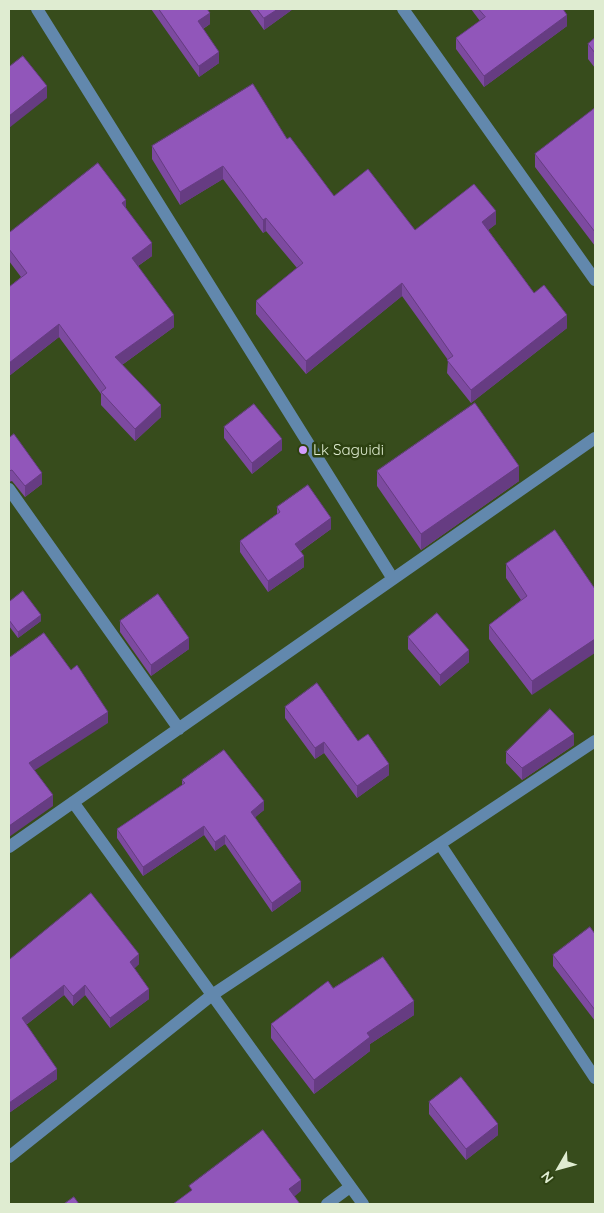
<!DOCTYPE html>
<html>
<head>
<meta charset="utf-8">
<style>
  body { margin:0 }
  #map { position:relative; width:604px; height:1213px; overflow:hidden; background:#374c1c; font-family:Quicksand,sans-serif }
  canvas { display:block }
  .frame { position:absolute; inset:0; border:10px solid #dfecd1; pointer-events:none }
  .north { position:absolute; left:534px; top:1143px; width:50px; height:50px; -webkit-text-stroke:4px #2d4111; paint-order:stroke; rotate:232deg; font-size:14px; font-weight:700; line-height:20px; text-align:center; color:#dfecd1 }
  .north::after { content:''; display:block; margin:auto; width:18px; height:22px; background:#dfecd1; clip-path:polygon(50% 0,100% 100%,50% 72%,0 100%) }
</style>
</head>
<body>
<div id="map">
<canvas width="604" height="1213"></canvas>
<div class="frame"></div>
<div class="north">N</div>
</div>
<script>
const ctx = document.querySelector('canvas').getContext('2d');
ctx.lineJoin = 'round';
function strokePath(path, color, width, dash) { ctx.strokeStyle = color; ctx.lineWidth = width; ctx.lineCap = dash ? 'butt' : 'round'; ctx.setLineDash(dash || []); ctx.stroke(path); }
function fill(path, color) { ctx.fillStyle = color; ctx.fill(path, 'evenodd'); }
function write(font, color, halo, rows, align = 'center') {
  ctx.font = font + ' Quicksand,sans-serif'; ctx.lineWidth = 5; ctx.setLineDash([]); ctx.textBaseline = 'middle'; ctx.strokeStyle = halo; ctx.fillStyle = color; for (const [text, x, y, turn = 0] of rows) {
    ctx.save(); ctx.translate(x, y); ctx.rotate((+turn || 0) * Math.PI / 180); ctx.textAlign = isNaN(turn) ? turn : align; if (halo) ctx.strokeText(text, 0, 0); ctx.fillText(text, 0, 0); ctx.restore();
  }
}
strokePath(new Path2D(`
  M37,9L393,579
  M403,9L595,280
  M9,489L179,729
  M73,802L363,1204
  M440,844L595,1078
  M9,847L595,438
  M9,1157L212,995L595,741
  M327,1204L350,1187`), '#6288ad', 12);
fill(new Path2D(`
  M151,9H207L210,24L203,29L219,63L199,77Z
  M249,9H293L264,30Z
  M471,9H563L567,26L484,87L456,49V38L480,21Z
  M595,38V68L588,59V44Z
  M595,108V246L535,167V154Z
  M287,139L334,196L415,230L496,224L488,230L534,293L567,328L471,403L447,373L448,360L402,296L306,374L256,314V301L297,268L266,231L263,233L223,179L180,205L152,159V146Z
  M126,208L152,256L138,266L174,327L122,365L161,417L135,441L101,405V394L59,337L9,376V287L21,277L9,261V233Z
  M224,427L282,450L252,474L224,438Z
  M9,438L42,484L25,497L12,481L9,482Z
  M377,471L519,481L421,550L377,486Z
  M277,507L331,529L301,551L304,567L268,592L240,552V541L277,514Z
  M555,530L532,695L489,639V625L521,600L506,578V564Z
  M9,602L41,621L18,638L9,626Z
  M120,621L189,649L151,676L120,632Z
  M408,637L469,662L440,686L408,649Z
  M285,707L358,741L389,775L357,798L324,753L315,759L285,718Z
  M574,745L522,780L506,763V752Z
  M182,780L264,810L255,817L301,891L272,912L225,844L215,851L204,835L143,876L117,838V829L182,785Z
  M595,934V1021L553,966V955Z
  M9,960L139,964L134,968L149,999L110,1028L85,995L73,1006L64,995L26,1025L57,1079L9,1113Z
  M333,988L414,1015L370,1044V1051L314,1094L271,1038V1024Z
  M429,1102L498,1135L466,1160L429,1114Z`), '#7d4aa0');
fill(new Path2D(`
  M278,9H293L264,30V18Z
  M210,13V24L198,32V21Z
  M567,15V26L484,87V76Z
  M219,52V63L199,77V66Z
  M47,86V98L9,128V116Z
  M223,166V179L180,205V192Z
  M126,200V212L122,203Z
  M496,211V224L482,235V222Z
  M266,218V231L263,233V220Z
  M152,243V256L132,270V258Z
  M402,283V296L306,374V361Z
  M174,315V327L115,370V357Z
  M567,315V328L471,403V390Z
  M59,324V337L9,376V363Z
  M161,405V417L135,441V429Z
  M282,439V450L252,474V463Z
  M519,466V481L421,550V534Z
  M42,473V484L25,497V486Z
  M331,518V529L295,555V544Z
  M304,556V567L268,592V581Z
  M41,615V621L18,638V632Z
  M189,638V649L151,676V665Z
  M595,639V653L532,695V681Z
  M469,650V662L440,686V675Z
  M108,712V723L29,774V763Z
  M574,734V745L522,780V768Z
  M324,742V753L315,759V748Z
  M389,764V775L357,798V786Z
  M53,795V806L9,837V826Z
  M264,801V810L251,821V812Z
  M204,826V835L143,876V867Z
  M225,835V844L215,851V842Z
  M301,882V891L272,912V903Z
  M139,954V964L130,973V962Z
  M64,985V995L22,1028V1018Z
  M85,985V995L73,1006V996Z
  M149,989V999L110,1028V1018Z
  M414,1001V1015L370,1044V1051L314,1094V1080L367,1033Z
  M57,1069V1079L9,1113V1103Z
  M498,1124V1135L466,1160V1149Z
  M301,1180V1191L289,1201V1189Z`), '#663c82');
const building = new Path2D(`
  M159,9H207L210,13L198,21L219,52L199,66Z
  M257,9H278L264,18Z
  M479,9H563L567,15L484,76L456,38L485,17Z
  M595,38V53L588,44Z
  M23,56L47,86L9,116V67Z
  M253,84L287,139L290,137L334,196L368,169L415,230L474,184L496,211L482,222L534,293L544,285L567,315L471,390L447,360L453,356L402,283L306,361L256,301L303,263L266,218L263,220L223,166L180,192L152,146Z
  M595,108V232L535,154Z
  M98,163L126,200L122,203L152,243L132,258L174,315L115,357L161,405L135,429L101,392L106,388L59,324L9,363V287L27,273L9,249V233Z
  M475,403L519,466L421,534L377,471Z
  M254,404L282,439L252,463L224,427Z
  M14,434L42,473L25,486L12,470L9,471V438Z
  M308,485L331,518L295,544L304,556L268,581L240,541L280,512L277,507Z
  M555,530L595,589V639L532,681L489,625L527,596L506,564Z
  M23,591L41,615L18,632L9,620V602Z
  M158,594L189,638L151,665L120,621Z
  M437,613L469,650L440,675L408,637Z
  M44,633L71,670L77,665L108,712L29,763L53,795L9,826V658Z
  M317,683L358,741L368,734L389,764L357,786L324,742L315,748L285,707Z
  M550,709L574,734L522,768L506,752Z
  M224,750L264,801L251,812L301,882L272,903L225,835L215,842L204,826L143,867L117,829L185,783L182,780Z
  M91,893L139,954L130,962L149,989L110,1018L85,985L73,996L64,985L22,1018L57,1069L9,1103V960Z
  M590,927L595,934V1010L553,955Z
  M383,957L414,1001L367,1033L370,1037L314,1080L271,1024L328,981L333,988Z
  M461,1077L498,1124L466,1149L429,1102Z
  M263,1130L301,1180L289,1189L300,1204H173L192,1190L189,1186Z
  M74,1197L79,1204H64Z`);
fill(building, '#9156ba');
strokePath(building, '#663c82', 1);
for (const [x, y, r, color] of [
  [303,450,5,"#d39cfd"]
]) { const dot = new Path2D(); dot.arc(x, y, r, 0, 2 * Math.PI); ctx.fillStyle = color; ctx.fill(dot); strokePath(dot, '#2d4111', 2); }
write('15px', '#dfecd1', '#2d4111', [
  ["Lk Saguidi",313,450]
], 'left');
</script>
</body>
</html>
